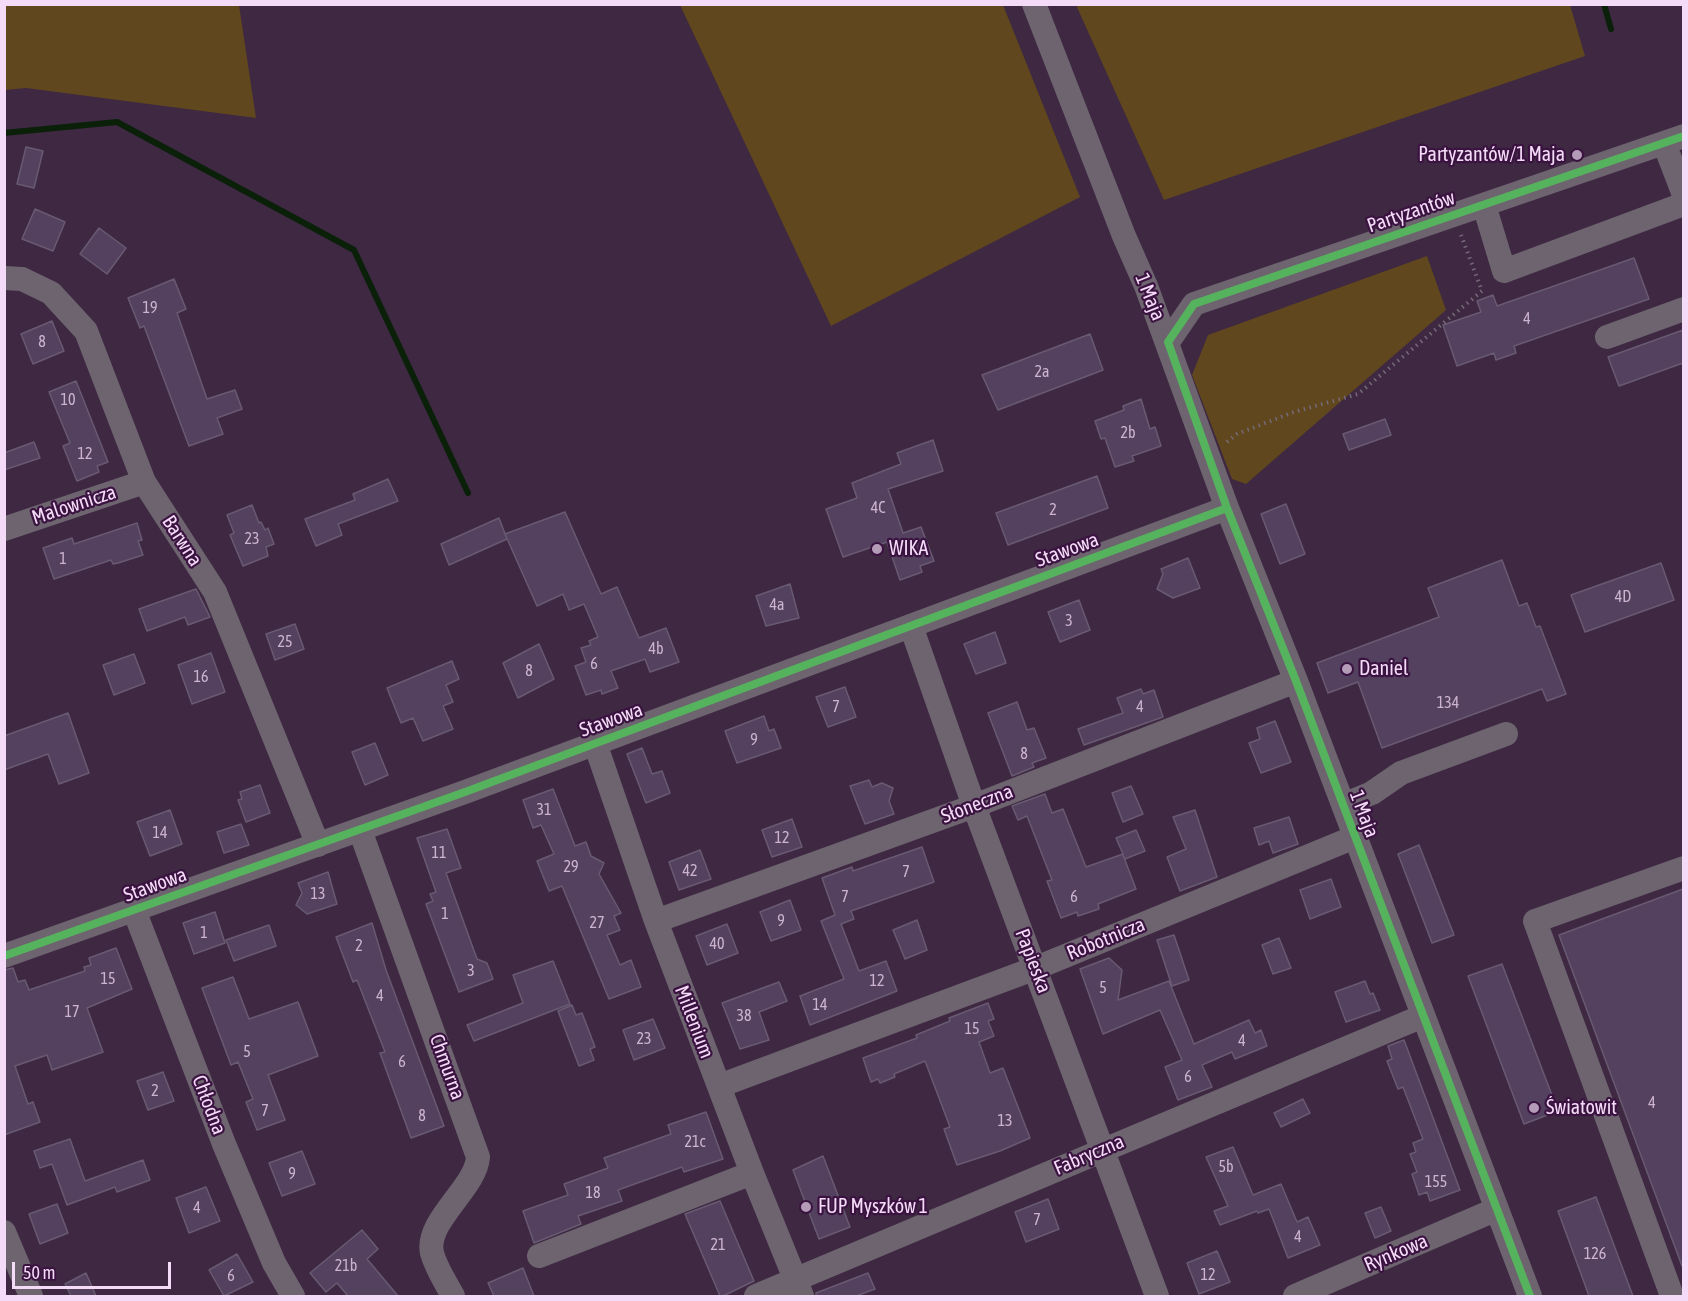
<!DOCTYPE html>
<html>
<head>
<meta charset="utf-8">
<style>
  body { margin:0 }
  #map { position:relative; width:1688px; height:1301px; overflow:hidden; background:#3e2842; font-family:"Asap Condensed",sans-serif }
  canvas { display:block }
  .frame { position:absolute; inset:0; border:6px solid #f4dbf7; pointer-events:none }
  .scale { position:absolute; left:12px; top:1262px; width:159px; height:27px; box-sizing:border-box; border:3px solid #f4dbf7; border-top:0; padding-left:8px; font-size:18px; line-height:21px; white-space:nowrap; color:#f4dbf7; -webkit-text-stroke:4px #3b1341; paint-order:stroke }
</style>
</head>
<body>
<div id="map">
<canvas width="1688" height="1301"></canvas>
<div class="frame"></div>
<div class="scale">50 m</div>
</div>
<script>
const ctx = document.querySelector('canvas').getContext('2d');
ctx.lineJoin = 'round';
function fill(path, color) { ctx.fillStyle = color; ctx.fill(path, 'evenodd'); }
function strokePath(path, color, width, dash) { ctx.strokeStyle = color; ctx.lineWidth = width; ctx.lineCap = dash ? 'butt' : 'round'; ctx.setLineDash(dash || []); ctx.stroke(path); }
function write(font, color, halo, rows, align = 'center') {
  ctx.font = font + ' "Asap Condensed",sans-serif'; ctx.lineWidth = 4.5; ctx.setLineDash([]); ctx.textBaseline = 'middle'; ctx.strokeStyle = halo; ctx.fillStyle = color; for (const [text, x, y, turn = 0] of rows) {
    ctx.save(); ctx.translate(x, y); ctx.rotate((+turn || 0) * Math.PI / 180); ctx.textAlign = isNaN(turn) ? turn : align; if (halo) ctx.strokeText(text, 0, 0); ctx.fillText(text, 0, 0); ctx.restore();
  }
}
fill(new Path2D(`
  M4,5H239L256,118L26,88L5,90Z
  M680,5H1003L1080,197L831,326Z
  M1076,5H1570L1585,56L1164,200Z
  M1427,256L1446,310L1246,484L1232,479L1192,375L1208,335Z`), '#60471e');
strokePath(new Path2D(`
  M1604,4L1611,29
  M4,133L117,122L354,250L468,493`), '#0a2009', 6);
const building = new Path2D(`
  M26,147L43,151L34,188L17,184Z
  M35,209L65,222L53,251L22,239Z
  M99,228L126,248L107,274L80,254Z
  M1634,258L1649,299L1514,346L1516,353L1496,360L1494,353L1457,366L1443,325L1481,312L1477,301L1493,295L1497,306Z
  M174,279L186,309L177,313L207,399L235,390L242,409L217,418L223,434L189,446L144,326L140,328L128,298Z
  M52,321L64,351L33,364L21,334Z
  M1683,330V363L1619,386L1608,357Z
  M1090,334L1103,370L998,410L982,375Z
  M76,381L108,462L97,466L99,472L77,481L63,446L70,443L49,392Z
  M1141,399L1150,429L1155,427L1161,446L1132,456L1134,461L1115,467L1105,438L1101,439L1095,421L1124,410L1123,406Z
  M1385,419L1391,435L1349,450L1343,434Z
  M933,440L943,471L888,489L903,533L921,527L934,561L920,566L922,572L900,580L887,542L843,557L826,509L857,498L852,483L901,464L897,453Z
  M34,442L40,458L4,470V453Z
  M1097,476L1108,508L1008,545L996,513Z
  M388,479L398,501L338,524L342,535L316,546L305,519L355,500L353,494Z
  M1286,504L1305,554L1280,564L1261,514Z
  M252,505L259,523L261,522L265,530L268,528L274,544L266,547L268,556L243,566L230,535L234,533L227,515Z
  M565,512L601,594L617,587L639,638L666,628L679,662L650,672L645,659L611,671L618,688L602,694L601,690L586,695L575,666L586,662L581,648L591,645L589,641L598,637L584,604L569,610L563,594L537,606L505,534Z
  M499,518L507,539L449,565L441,544Z
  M137,523L142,540L138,541L143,555L118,563L113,564L111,560L54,579L43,548L72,538L74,544Z
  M1188,558L1200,588L1173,598L1157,589L1163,574L1161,569Z
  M1502,560L1519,606L1527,603L1536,627L1540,626L1566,694L1547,701L1542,689L1382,748L1358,682L1328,693L1317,663L1439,617L1428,588Z
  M1661,563L1674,600L1585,632L1571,595Z
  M790,584L799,618L766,626L756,596Z
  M196,589L210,617L188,625L185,617L147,631L139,609Z
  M1079,600L1090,630L1060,642L1048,612Z
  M295,624L304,649L275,660L266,634Z
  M995,632L1006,663L976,674L964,644Z
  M539,644L554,679L518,698L503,663Z
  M211,653L225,692L192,704L178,665Z
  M134,654L145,683L114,695L103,665Z
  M452,661L459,679L446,685L453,702L443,706L453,729L423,741L413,718L401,723L387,688Z
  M845,687L856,717L828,727L816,697Z
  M1141,689L1143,694L1154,690L1163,717L1084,745L1078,729L1123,713L1117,698Z
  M1017,702L1027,730L1034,728L1046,758L1032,763L1034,767L1012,776L988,713Z
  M68,713L89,773L59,784L48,754L4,770V736Z
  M764,716L769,731L774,729L781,748L737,763L725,731Z
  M1275,721L1291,762L1261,773L1249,743L1260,739L1257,728Z
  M375,743L388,775L365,785L352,752Z
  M642,748L652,774L662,771L670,793L646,803L627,754Z
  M869,780L872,787L882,783L893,788L889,801L894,814L865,824L850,786Z
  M260,785L270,813L246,822L238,800L242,799L240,792Z
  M1131,786L1143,814L1123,822L1112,793Z
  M553,789L575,846L586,842L591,856L604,863L599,874L621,913L614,916L620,930L607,935L620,965L631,960L641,987L609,999L562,886L549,891L537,861L554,854L541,825L533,828L523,800Z
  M1045,794L1052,813L1063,809L1086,867L1123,854L1116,838L1136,830L1145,851L1125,859L1123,855L1136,889L1098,904L1099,909L1078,916L1077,912L1061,918L1047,881L1052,880L1027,816L1018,820L1012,806Z
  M170,810L182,844L150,856L137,822Z
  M1195,810L1217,877L1180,891L1167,857L1186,849L1173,817Z
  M1289,817L1298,844L1273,853L1269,841L1259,845L1254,828Z
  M792,819L802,847L772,857L762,830Z
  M241,824L249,845L224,853L217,832Z
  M447,829L461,868L446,873L477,959L487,963L493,979L459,992L426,904L433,901L430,894L436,892L417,838Z
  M1419,845L1454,935L1432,943L1398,854Z
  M922,847L934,882L851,911L854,919L841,924L859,971L886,961L897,991L810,1025L800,996L844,979L821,921L835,915L822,878L852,867L853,871Z
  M700,850L711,879L679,890L669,862Z
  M328,872L337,904L307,914L296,905L302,893L298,883Z
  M1331,879L1341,907L1310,919L1300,890Z
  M1683,889V1265L1682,1266L1559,935Z
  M790,900L801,930L771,941L760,912Z
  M215,912L225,943L194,954L183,923Z
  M917,920L927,950L905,959L893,930Z
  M372,923L386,970L444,1126L411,1138L380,1053L385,1052L357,980L353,982L336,937Z
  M727,924L738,953L707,965L696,936Z
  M269,925L276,946L234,961L226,940Z
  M1174,935L1189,980L1172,986L1157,940Z
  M1279,938L1291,968L1273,974L1262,945Z
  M116,948L132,989L87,1008L103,1052L52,1070L47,1055L15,1066L28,1104L33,1102L40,1122L4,1135V970L13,968L18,982L25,980L29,990L85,971L84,967L91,965L89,958Z
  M1109,958L1122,970L1118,1000L1169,981L1194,1044L1249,1020L1255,1033L1261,1030L1267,1046L1235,1059L1232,1052L1202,1065L1212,1087L1178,1100L1165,1067L1182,1060L1160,1010L1103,1034L1080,969Z
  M553,961L570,1004L474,1041L467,1025L523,1003L513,975Z
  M1502,964L1558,1111L1524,1124L1468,976Z
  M233,977L249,1019L298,1002L318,1056L268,1075L285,1120L257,1130L246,1102L253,1099L238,1062L231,1065L202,988Z
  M1365,981L1370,994L1373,993L1380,1010L1346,1022L1335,992Z
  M779,982L787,1001L759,1012L769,1040L740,1049L722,1003Z
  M988,1003L994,1019L988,1021L994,1036L979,1042L990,1073L1003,1068L1030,1138L1000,1151L957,1165L944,1129L950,1127L925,1061L894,1074L895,1077L880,1083L878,1079L871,1082L863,1058L917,1038L916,1035L950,1021L949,1018Z
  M572,1005L576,1015L582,1013L595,1047L590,1049L594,1060L579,1066L558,1011Z
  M653,1019L665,1048L634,1060L623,1030Z
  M1404,1040L1460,1190L1430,1201L1427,1192L1419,1195L1412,1174L1417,1172L1410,1154L1416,1152L1413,1143L1423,1139L1403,1087L1398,1089L1387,1061L1392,1059L1388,1046Z
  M163,1072L174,1101L148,1110L137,1081Z
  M1303,1099L1310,1113L1281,1127L1274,1113Z
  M706,1112L723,1159L684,1172L682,1167L618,1190L622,1201L578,1216L581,1224L534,1243L523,1211L568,1195L564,1184L608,1168L604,1158L671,1134L668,1125Z
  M70,1139L85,1181L143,1160L150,1180L117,1192L115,1187L67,1205L52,1164L40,1168L34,1151Z
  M1233,1147L1253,1195L1281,1184L1297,1222L1308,1217L1320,1245L1288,1258L1269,1209L1258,1213L1257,1211L1220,1225L1214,1211L1228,1206L1206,1157Z
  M302,1151L315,1184L282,1196L269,1163Z
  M823,1156L850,1227L819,1239L793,1170Z
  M206,1187L220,1221L189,1233L176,1198Z
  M1596,1197L1633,1296H1589L1558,1211Z
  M1048,1199L1059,1229L1026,1242L1015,1212Z
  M720,1201L754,1281L723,1296H720L685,1214Z
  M57,1204L68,1233L40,1244L29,1214Z
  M1381,1207L1391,1231L1375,1238L1365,1213Z
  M362,1230L378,1249L367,1259L398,1296H348L337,1283L326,1292L310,1273Z
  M1217,1251L1230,1282L1199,1294L1187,1263Z
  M237,1254L253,1282L224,1296L209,1270Z
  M523,1268L534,1296H494L488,1283Z
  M86,1273L96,1296H71L65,1284Z
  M868,1273L875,1289L856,1296H816V1293Z`);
fill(building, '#54415f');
strokePath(building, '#685a71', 1.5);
strokePath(new Path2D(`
  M1227,442L1237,434L1294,412L1358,394L1482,291L1461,235`), '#756a77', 4, [1.5, 4.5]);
strokePath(new Path2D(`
  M1034,4L1124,236L1146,286L1227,508L1296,681L1530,1296
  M1664,143L1684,195
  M1484,205L1504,271L1684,204
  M4,278L22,279L51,293L86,331L144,482L215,592L318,845
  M1607,337L1684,309
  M1168,342L1194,304L1684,136
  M4,529L144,482
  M911,626L974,806L1157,1296
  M595,743L656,921L752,1173L802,1296
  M1343,805L1372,793L1401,773L1506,734
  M360,830L478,1157C476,1188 425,1221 432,1253C436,1268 446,1283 453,1296
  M134,910L224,1144L274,1263L293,1296
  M656,921L974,806L1296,681
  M4,956L465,792L1227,508
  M719,1086L1036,968L1355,837
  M4,1232L31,1296
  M539,1256L752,1173
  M756,1296L1423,1016
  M1295,1296L1497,1209
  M1672,1296L1535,921L1684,868`), '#6e6470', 24);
strokePath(new Path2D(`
  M4,956L465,792L1227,508
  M1530,1296L1296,681L1227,508L1168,342L1194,304L1684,136`), '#56b35d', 8);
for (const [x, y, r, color] of [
  [1577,155,6,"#b49cb8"],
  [877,549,6,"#b49cb8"],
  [1347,669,6,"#b49cb8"],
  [1534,1108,6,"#b49cb8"],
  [806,1207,6,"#b49cb8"]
]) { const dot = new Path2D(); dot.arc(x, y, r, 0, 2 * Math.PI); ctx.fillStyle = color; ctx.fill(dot); strokePath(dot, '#3b1341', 2); }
write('16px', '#ccb4d1', null, [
  ["19",150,308],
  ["4",1527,319],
  ["8",42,342],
  ["2a",1042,372],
  ["10",68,400],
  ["2b",1128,433],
  ["12",85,454],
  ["4C",878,508],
  ["2",1053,510],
  ["23",252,539],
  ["1",63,559],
  ["4D",1623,597],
  ["4a",777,605],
  ["3",1069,621],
  ["25",285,642],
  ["4b",656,649],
  ["6",594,664],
  ["8",529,671],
  ["16",201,677],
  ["134",1448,703],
  ["7",836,707],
  ["4",1140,707],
  ["9",754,740],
  ["8",1024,754],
  ["31",544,810],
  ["14",160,833],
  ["12",782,838],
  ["11",439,853],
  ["29",571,867],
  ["42",690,871],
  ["7",906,872],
  ["13",318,894],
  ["7",845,897],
  ["6",1074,897],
  ["1",445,914],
  ["9",781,921],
  ["27",597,923],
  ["1",204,933],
  ["40",717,944],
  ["2",359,946],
  ["3",471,971],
  ["15",108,979],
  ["12",877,981],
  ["5",1103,988],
  ["4",380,996],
  ["14",820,1005],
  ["17",72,1012],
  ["38",744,1016],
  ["15",972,1029],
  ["23",644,1039],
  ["4",1242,1041],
  ["5",247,1052],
  ["6",402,1062],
  ["6",1188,1077],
  ["2",155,1091],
  ["4",1652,1103],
  ["7",265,1111],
  ["8",422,1116],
  ["13",1005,1121],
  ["21c",695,1142],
  ["5b",1226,1167],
  ["9",292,1174],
  ["155",1436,1182],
  ["18",593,1193],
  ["4",197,1208],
  ["7",1037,1220],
  ["4",1298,1237],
  ["21",718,1245],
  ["126",1595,1254],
  ["21b",346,1266],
  ["12",1208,1275],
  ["6",231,1276]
]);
write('20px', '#f4dbf7', '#3b1341', [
  ["Partyzantów/1 Maja",1565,155,"right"],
  ["WIKA",889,549],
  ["Daniel",1359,669],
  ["Światowit",1546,1108],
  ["FUP Myszków 1",818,1207]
], 'left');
write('20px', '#f4dbf7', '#3b1341', [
  ["Partyzantów",1411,212,-19],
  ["1 Maja",1150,297,68],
  ["Malownicza",74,505,-18],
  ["Barwna",182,541,57],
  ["Stawowa",1067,550,-20],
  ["Stawowa",611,720,-20],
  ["Słoneczna",977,804,-21],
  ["1 Maja",1364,814,69],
  ["Stawowa",155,885,-20],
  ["Robotnicza",1106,939,-22],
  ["Papieska",1033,961,69],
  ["Millenium",694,1022,69],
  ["Chmurna",447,1067,70],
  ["Chłodna",209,1105,69],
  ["Fabryczna",1089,1155,-23],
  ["Rynkowa",1396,1253,-23]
]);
</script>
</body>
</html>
